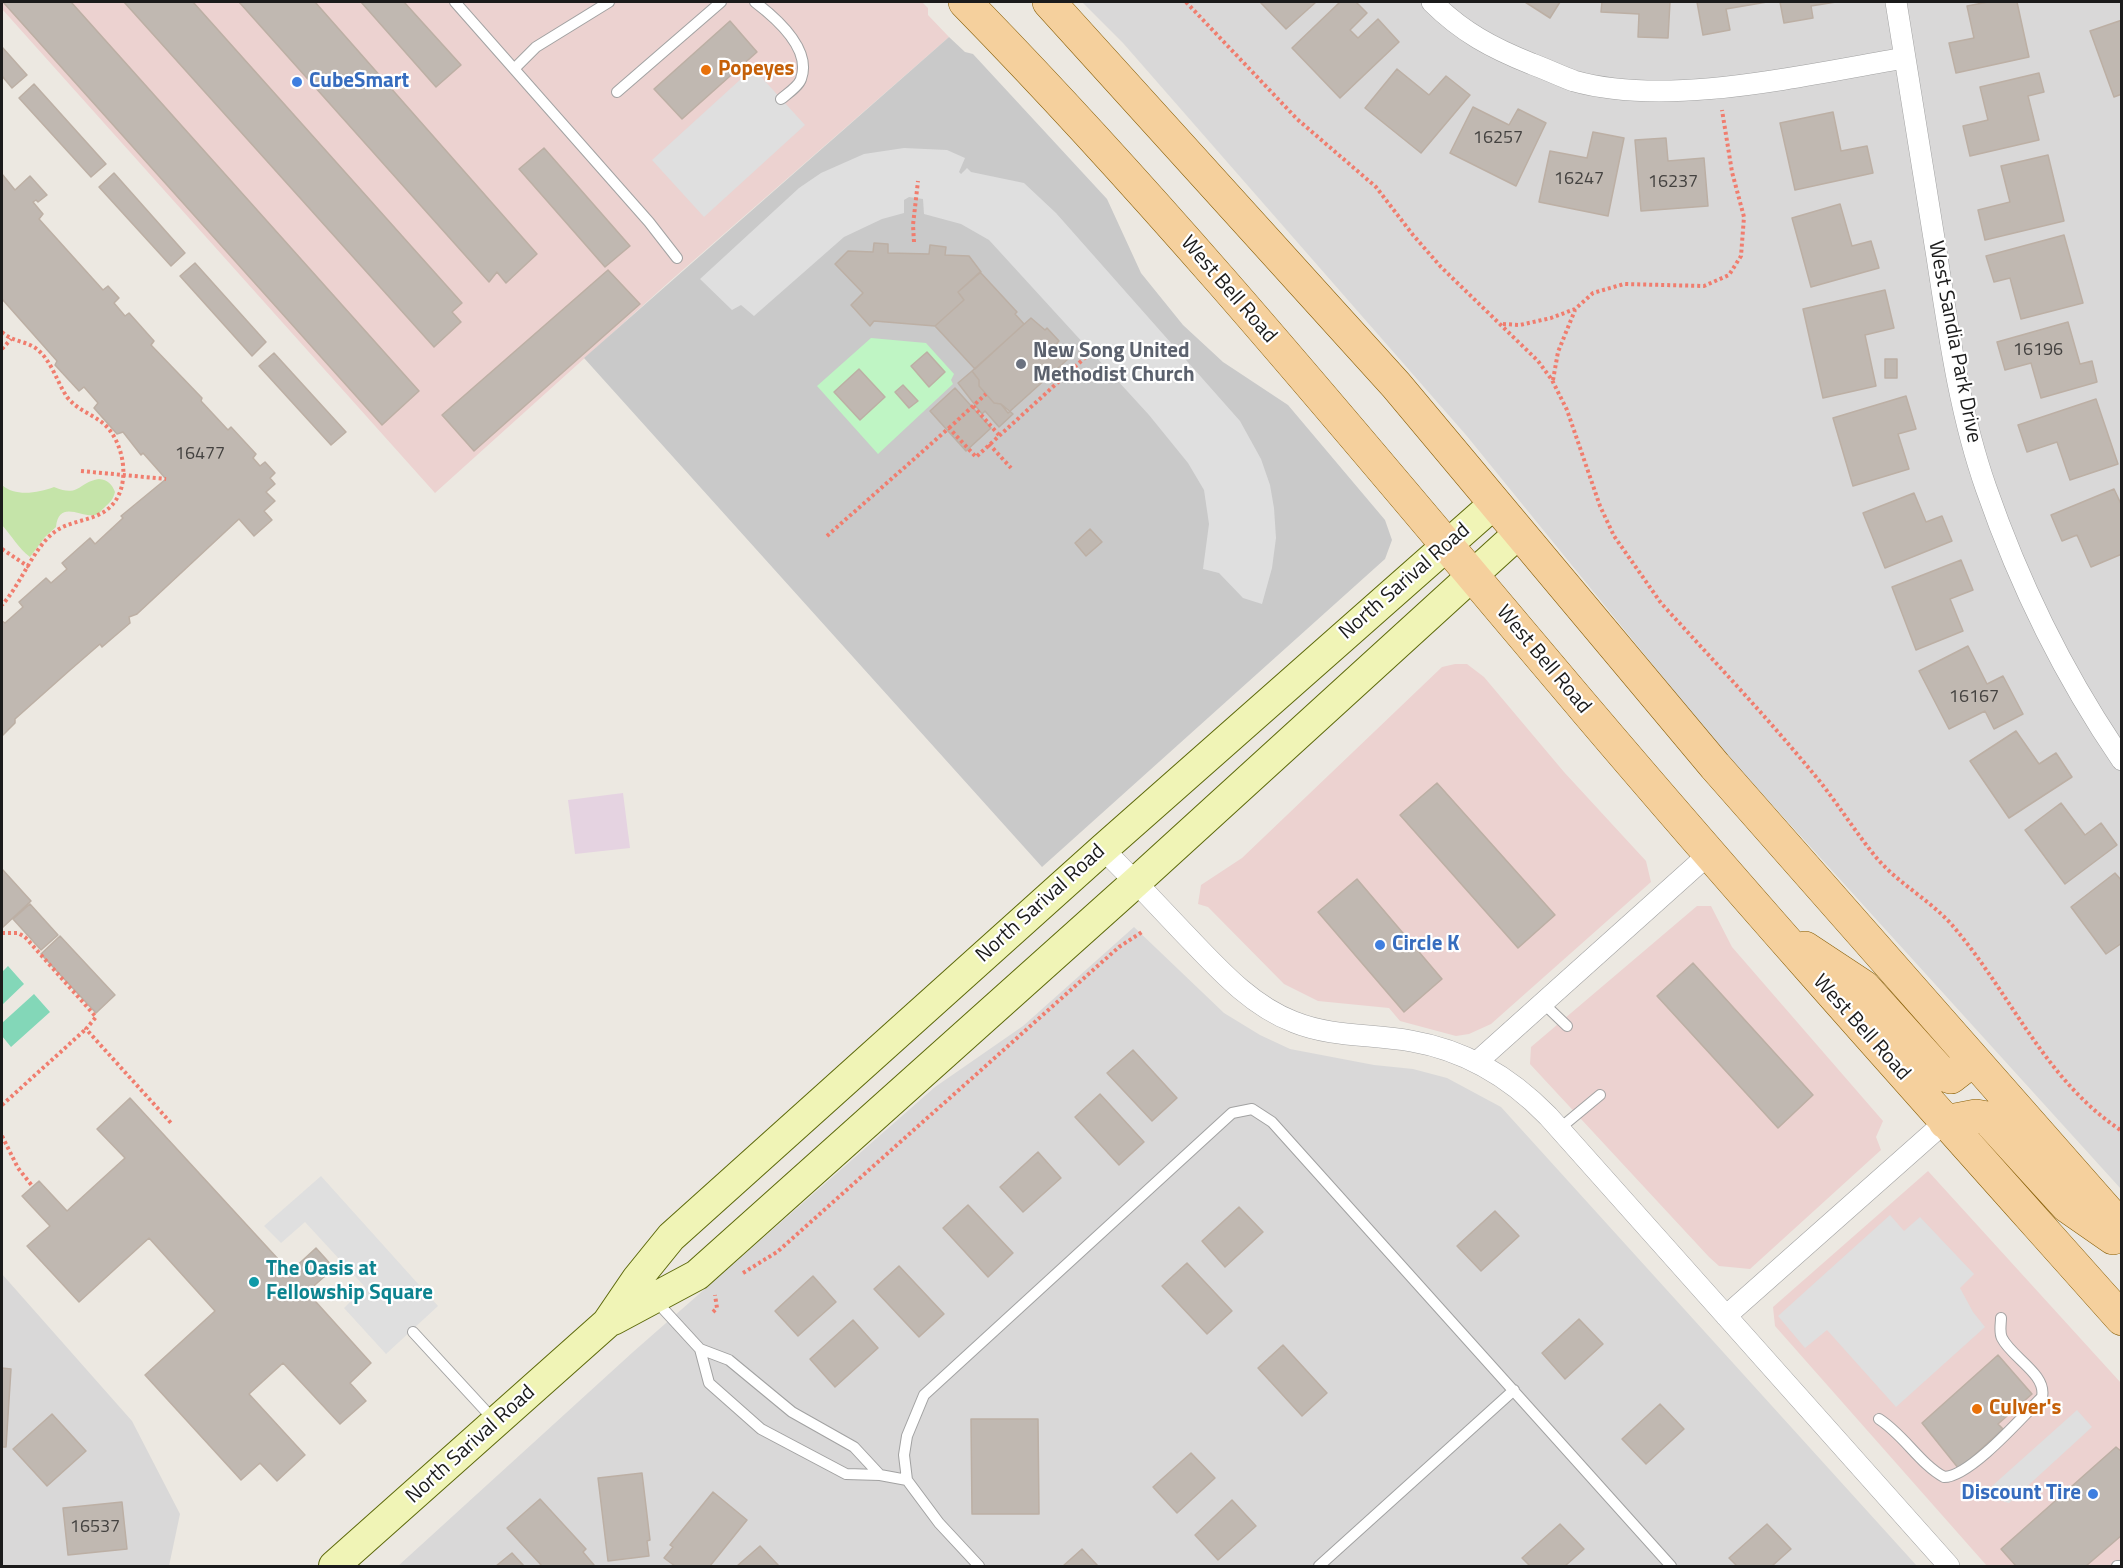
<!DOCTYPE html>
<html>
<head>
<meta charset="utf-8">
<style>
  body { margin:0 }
  #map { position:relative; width:2123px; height:1568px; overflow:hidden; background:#ece8e1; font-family:"Titillium Web",sans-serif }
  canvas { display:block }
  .frame { position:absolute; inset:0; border:3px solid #1b1b1b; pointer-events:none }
</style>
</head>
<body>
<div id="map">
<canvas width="2123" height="1568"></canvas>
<div class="frame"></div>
</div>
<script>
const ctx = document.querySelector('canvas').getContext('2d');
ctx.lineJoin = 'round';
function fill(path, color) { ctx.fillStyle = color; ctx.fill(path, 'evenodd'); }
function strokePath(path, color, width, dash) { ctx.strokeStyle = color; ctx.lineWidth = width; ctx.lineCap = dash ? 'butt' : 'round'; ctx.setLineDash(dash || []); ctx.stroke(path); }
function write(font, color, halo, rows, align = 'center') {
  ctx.font = font + ' "Titillium Web",sans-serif'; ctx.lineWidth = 4.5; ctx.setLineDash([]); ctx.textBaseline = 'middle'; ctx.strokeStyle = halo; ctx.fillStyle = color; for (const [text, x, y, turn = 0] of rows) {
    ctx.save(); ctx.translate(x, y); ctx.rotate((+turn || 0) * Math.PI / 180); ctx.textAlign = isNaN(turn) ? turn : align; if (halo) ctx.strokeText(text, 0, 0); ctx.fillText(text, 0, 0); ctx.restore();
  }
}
fill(new Path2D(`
  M1082,2H2121V1189L1718,745L1466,435L1123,43Z
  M1134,927L1224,1013L1260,1035L1290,1049L1374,1065L1413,1069L1447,1078L1501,1107L1917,1566H398L633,1352L935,1087L1023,1026Z
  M2,1274L132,1421L180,1514L169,1566H2Z`), '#d9d8d8');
fill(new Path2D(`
  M2,2H922L928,8V15L949,37L669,282L435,493L2,9Z
  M1455,664H1467L1484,677L1564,772L1646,861L1651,882L1491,1024L1469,1034L1456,1036L1400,1021L1389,1008L1318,1001L1284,984L1208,907L1198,904L1201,885L1242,858L1442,667Z
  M1697,906H1711L1732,947L1883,1121L1876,1137L1881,1150L1750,1269L1719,1266L1709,1257L1530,1064L1531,1047Z
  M1928,1171L2121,1383V1566H1987L1775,1326L1773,1307Z`), '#ecd2d0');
fill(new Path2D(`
  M623,793L630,848L575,854L568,800Z`), '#e5d3e1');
fill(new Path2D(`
  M949,37L965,52L973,54L1107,199L1141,273L1183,325L1223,362L1288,405L1385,520L1392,540L1385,559L1042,867L584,358Z`), '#c9c9c9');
fill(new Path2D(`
  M99,479C108,480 112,484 115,492C113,500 110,502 105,507C102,509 101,512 98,514C85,521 59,497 56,527L45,537L30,557C18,548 12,536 2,525V485C15,497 38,493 54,487C80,498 78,482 99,479Z`), '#c5e4a9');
fill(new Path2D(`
  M871,338L926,343L954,374L951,380L953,384L878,454L817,386Z`), '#bff5c4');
fill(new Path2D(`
  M8,966L24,984L2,1005V972Z
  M34,994L50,1012L11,1047L2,1036V1023Z`), '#83d7b8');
fill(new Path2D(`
  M753,68L805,125L704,217L652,160Z
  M904,148L947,150L965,158L959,172L961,174L967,168L971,172L1024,183L1056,213L1240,421L1261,459L1270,485L1274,508L1276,538L1272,568L1262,604L1243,598L1219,573L1203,569L1209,524L1204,490L1188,463L1149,415L989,240L961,224L924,214L923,199L909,197L904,200V213L882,219L844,237L754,316L741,305L732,310L700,279L799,188L821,173L864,154Z
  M321,1176L438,1306L386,1354L344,1308L365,1287L305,1222L281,1243L264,1226Z
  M1890,1215L1904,1231L1920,1217L1974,1274L1960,1288L1973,1312L1985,1327L1896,1407L1827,1330L1805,1348L1778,1316Z
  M2077,1410L2092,1427L2009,1503L1982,1495Z`), '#dfdfdf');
const building = new Path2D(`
  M3,2H71L419,391L382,425Z
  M124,2H193L462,303L452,312L461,322L434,347Z
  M239,2H315L537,254L506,283L497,272L489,282Z
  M361,2H404L461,65L436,87Z
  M1260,2H1316L1286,29Z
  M1340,2H1356L1367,13L1350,30L1358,38L1378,19L1399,42L1340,98L1292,48Z
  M1525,2H1560L1550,18Z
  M1602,2H1670L1668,38L1638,37L1639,14L1601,12Z
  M1697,2H1767L1726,9L1730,30L1703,35Z
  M1780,2H1836L1811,6L1813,18L1784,23Z
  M1988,2H2017L2029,57L1956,73L1949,43L1974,38L1967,6Z
  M2122,20V94L2114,97L2090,31Z
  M730,21L757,52L682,119L654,89Z
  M2,47L27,75L12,88L2,76Z
  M1397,69L1429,95L1446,76L1470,95L1421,153L1365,108Z
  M2039,73L2044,92L2028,96L2039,140L1970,156L1963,126L1988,120L1980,87Z
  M34,84L106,164L91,177L19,98Z
  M1473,107L1509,125L1518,109L1546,123L1516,186L1450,153Z
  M1833,112L1841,151L1867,146L1873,173L1795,190L1780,123Z
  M1593,132L1624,138L1608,216L1539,202L1550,151L1587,158Z
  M1666,138L1668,161L1704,158L1708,206L1641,211L1635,140Z
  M544,148L630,246L605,267L519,169Z
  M2048,155L2064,221L1985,240L1978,210L2010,202L2001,166Z
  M114,173L185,253L171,266L99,187Z
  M2,174L15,190L30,176L47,195L38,202L36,200L33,202L43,214L39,219L103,290L108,286L119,298L114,303L125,316L129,313L154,341L151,345L202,398L201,401L228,430L231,427L256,454L253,458L260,466L265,462L275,473L270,478L275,484L266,492L275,501L264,511L272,520L254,536L239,519L137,614L129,617L130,623L102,647L100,644L69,671L15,719V723L2,736V621L5,623L23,607L19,602L46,578L51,583L67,569L62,563L90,538L95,544L123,518L121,516L166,479L143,453L141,455L123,432L117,434L94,408L98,403L84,387L79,391L55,365L57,361L2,299Z
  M1840,204L1852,246L1871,241L1879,268L1811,287L1792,218Z
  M2064,235L2083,303L2021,319L2010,278L1994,282L1986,256Z
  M874,243L888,244V253L929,254L930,245L946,247L945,255L969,256L981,272L958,292L964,300L935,326L874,321L870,326L851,305L863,293L835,264L848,251L873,252Z
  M195,263L266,342L252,356L180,276Z
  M608,270L640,304L474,451L442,415Z
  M980,272L1017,312L1015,314L1024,324L975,369L935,326L964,300L958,292Z
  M1885,290L1894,328L1865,335L1876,386L1823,398L1803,309Z
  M1031,318L1045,330L1047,328L1059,341L1057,343L1063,350L1061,352L1068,359L1008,413L1001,404L994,403L979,386V380L972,371Z
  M2068,322L2080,364L2092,361L2097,382L2041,398L2031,363L2005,370L1997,342Z
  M927,352L945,372L929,387L911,366Z
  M274,353L346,432L331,445L259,366Z
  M1885,359H1897V378H1885Z
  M859,369L885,397L860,420L834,392Z
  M972,371L979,380V386L994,403L1001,404L1013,414L999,427L985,411L982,414L958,383Z
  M903,385L918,401L909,408L895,392Z
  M955,388L991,428L966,451L930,411Z
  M1906,396L1916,429L1898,434L1909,469L1853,486L1833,418Z
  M2096,399L2118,464L2070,480L2057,442L2027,452L2018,425Z
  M2114,489L2122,506V554L2091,567L2077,535L2062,541L2051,515Z
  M1914,493L1926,522L1942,516L1952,541L1885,568L1863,513Z
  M1090,529L1102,542L1086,556L1075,543Z
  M1961,560L1973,590L1950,599L1963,631L1916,650L1892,587Z
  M1968,646L1987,684L2003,676L2023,714L1994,729L1985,711L1949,729L1919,671Z
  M2016,731L2039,764L2056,753L2072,777L2009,818L1970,761Z
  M1437,783L1555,915L1518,948L1400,815Z
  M2061,803L2085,835L2101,823L2117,845L2065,884L2025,830Z
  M2,869L31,901L2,928Z
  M2115,873L2122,881V943L2106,954L2071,907Z
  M1357,879L1442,979L1404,1012L1318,912Z
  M30,904L58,935L41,950L13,919Z
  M60,936L115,995L96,1013L41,954Z
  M1693,963L1813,1095L1778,1128L1657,996Z
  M1133,1050L1177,1098L1152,1121L1107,1073Z
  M1100,1094L1144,1142L1119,1165L1075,1117Z
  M130,1098L290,1272L316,1248L334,1268L307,1292L371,1363L350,1383L366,1401L340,1424L283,1363L249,1394L305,1455L277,1481L260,1463L241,1480L145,1375L215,1311L149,1238L79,1302L27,1246L50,1226L22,1196L39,1181L67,1211L125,1158L97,1129Z
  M1038,1152L1061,1178L1023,1212L1000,1187Z
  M968,1205L1013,1253L988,1277L943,1228Z
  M1239,1207L1263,1232L1225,1267L1202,1241Z
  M1495,1211L1519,1236L1481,1271L1457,1246Z
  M1187,1263L1232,1311L1207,1334L1162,1286Z
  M899,1266L944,1314L919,1337L874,1289Z
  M813,1276L836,1302L798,1336L775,1311Z
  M1579,1319L1603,1344L1565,1379L1542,1353Z
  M853,1320L878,1348L835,1387L810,1359Z
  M1283,1345L1327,1393L1302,1416L1258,1368Z
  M1998,1355L2032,1394L1998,1424L2003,1429L1959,1469L1922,1423Z
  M2,1368L11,1369L6,1447H2Z
  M1660,1404L1684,1429L1646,1464L1622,1439Z
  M52,1414L86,1451L47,1486L13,1449Z
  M971,1419H1038L1039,1514H972Z
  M2116,1447L2122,1452V1535L2086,1566H2016L2001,1549Z
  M1191,1453L1215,1478L1177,1513L1153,1487Z
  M642,1473L650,1540L647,1541L649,1556L608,1561L598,1478Z
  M713,1492L747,1520L710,1566H675L664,1558L673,1547L670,1545Z
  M540,1499L586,1549L583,1552L594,1565L592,1566H542L507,1528Z
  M1232,1500L1256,1526L1218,1560L1195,1535Z
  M122,1502L127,1549L68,1555L63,1508Z
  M1560,1524L1584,1549L1565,1566H1530L1522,1558Z
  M1767,1524L1791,1549L1772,1566H1737L1729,1558Z
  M760,1546L779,1566H737Z
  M1082,1549L1098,1566H1063Z
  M512,1553L524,1566H496Z`);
fill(building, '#c0b8b1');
strokePath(building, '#bcafa4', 1.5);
const service = new Path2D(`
  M455,2L649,222L677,258
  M755,2C776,18 812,49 801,79C799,86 787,94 781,99
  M514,69L536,47L609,2
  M617,92L721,2
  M1543,1003L1567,1026
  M1559,1129L1600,1095
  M655,1300L700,1349L729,1360L792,1412L854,1447L880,1475L846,1474L761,1429L709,1383L700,1349
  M413,1332L494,1420
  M1879,1419C1904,1435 1920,1464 1944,1477C1970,1477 2023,1416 2042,1397C2047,1374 2011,1357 2002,1338C1999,1332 2001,1324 2001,1318
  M880,1475L907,1480
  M979,1566L939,1523L907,1480L904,1455L907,1436L924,1395L1232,1113L1252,1109L1272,1122L1671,1566
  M1319,1566L1514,1390
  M2117,1566H2122`);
const minor = new Path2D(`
  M1432,2C1462,32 1492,48 1532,64C1546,69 1560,76 1574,81C1670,108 1808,74 1905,58
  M1896,2C1910,87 1923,172 1937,257C1949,335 1960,414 1986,488C2019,583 2065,677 2122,760
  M1103,849C1130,876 1156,903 1182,931C1215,965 1249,1005 1294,1022C1331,1037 1372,1034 1411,1041C1464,1050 1510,1077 1548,1116L1949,1566
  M1477,1062L1709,854
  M1726,1316L1945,1122`);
const secondary = new Path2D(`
  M613,1320L697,1275L1136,882L1519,533
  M334,1566L607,1323L637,1279L671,1237L1103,849L1495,503`);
const primary = new Path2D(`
  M965,2C1184,226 1383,471 1586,710C1761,916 1942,1117 2122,1319
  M1049,2L1396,385L1715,766L2122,1228
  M1805,948L1864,987L1942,1074L1951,1077L1973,1060
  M1945,1122L1976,1116L1987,1118L2067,1206L2113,1238`);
strokePath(service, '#a2a2a2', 12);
strokePath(minor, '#a2a2a2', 22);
strokePath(secondary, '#5d690b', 32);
strokePath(primary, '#896009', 34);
strokePath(new Path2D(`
  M1186,2L1297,119L1376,187L1413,235L1441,267L1538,361L1552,380L1567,410L1600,506L1614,536L1661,603C1712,659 1764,714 1812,772C1835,799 1853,829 1875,856C1897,883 1929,899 1952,925C2010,992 2045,1081 2122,1131
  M914,242L913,225L918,181
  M1503,324L1520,325L1551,318L1575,309L1593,293L1624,284L1704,286L1729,275L1741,256L1744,217L1732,172L1722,110
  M2,332C12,342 28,341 38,350C52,362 57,382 67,397C77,410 92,414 104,424C124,442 131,483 113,504C97,523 70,518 52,534C32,551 21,584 2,605
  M2,349L11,339
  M1553,380L1558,352L1575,310
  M973,406L999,435
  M949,428L986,394
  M989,444L1011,468
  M81,471L166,479
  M827,536L949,428L976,457L1089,354
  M2,549L29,567
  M2,933H18L25,937L96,1017L86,1029L171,1123
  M2,1105L86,1029
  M2,1136L18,1168L33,1187
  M743,1273L777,1252L1119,947L1142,932
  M713,1312L717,1308L715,1295`), '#f07d6e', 4, [3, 3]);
strokePath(service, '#fff', 10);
strokePath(minor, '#fff', 21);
strokePath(secondary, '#f0f4b6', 30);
strokePath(primary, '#f5d09d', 33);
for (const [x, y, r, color] of [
  [706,70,6,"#e8710a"],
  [297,82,6,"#3f7fe0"],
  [1021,364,6,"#6b7280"],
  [1380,945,6,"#3f7fe0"],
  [254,1282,6,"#0f9aa8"],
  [1977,1409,6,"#e8710a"],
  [2093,1494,6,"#3f7fe0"]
]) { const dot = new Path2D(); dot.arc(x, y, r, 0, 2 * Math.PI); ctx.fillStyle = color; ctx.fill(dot); strokePath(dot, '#fff', 2); }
write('18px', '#444240', null, [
  ["16257",1498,139],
  ["16247",1579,180],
  ["16237",1673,183],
  ["16196",2038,351],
  ["16477",200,455],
  ["16167",1974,698],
  ["16537",95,1528]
]);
write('bold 21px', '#c56008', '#fff', [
  ["Popeyes",718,70],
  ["Culver's",1989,1409]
], 'left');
write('bold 21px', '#366cbe', '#fff', [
  ["CubeSmart",309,82],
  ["Circle K",1392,945],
  ["Discount Tire",2081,1494,"right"]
], 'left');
write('21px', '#1b1b1b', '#fff', [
  ["West Bell Road",1228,290,49],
  ["West Sandia Park Drive",1954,342,79],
  ["North Sarival Road",1405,582,-41],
  ["West Bell Road",1543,660,50],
  ["North Sarival Road",1041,904,-42],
  ["West Bell Road",1861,1028,48],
  ["North Sarival Road",471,1445,-42]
]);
write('bold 21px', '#5b616d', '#fff', [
  ["New Song United",1033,352],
  ["Methodist Church",1033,376]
], 'left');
write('bold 21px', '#0d838f', '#fff', [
  ["The Oasis at",266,1270],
  ["Fellowship Square",266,1294]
], 'left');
</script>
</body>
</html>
